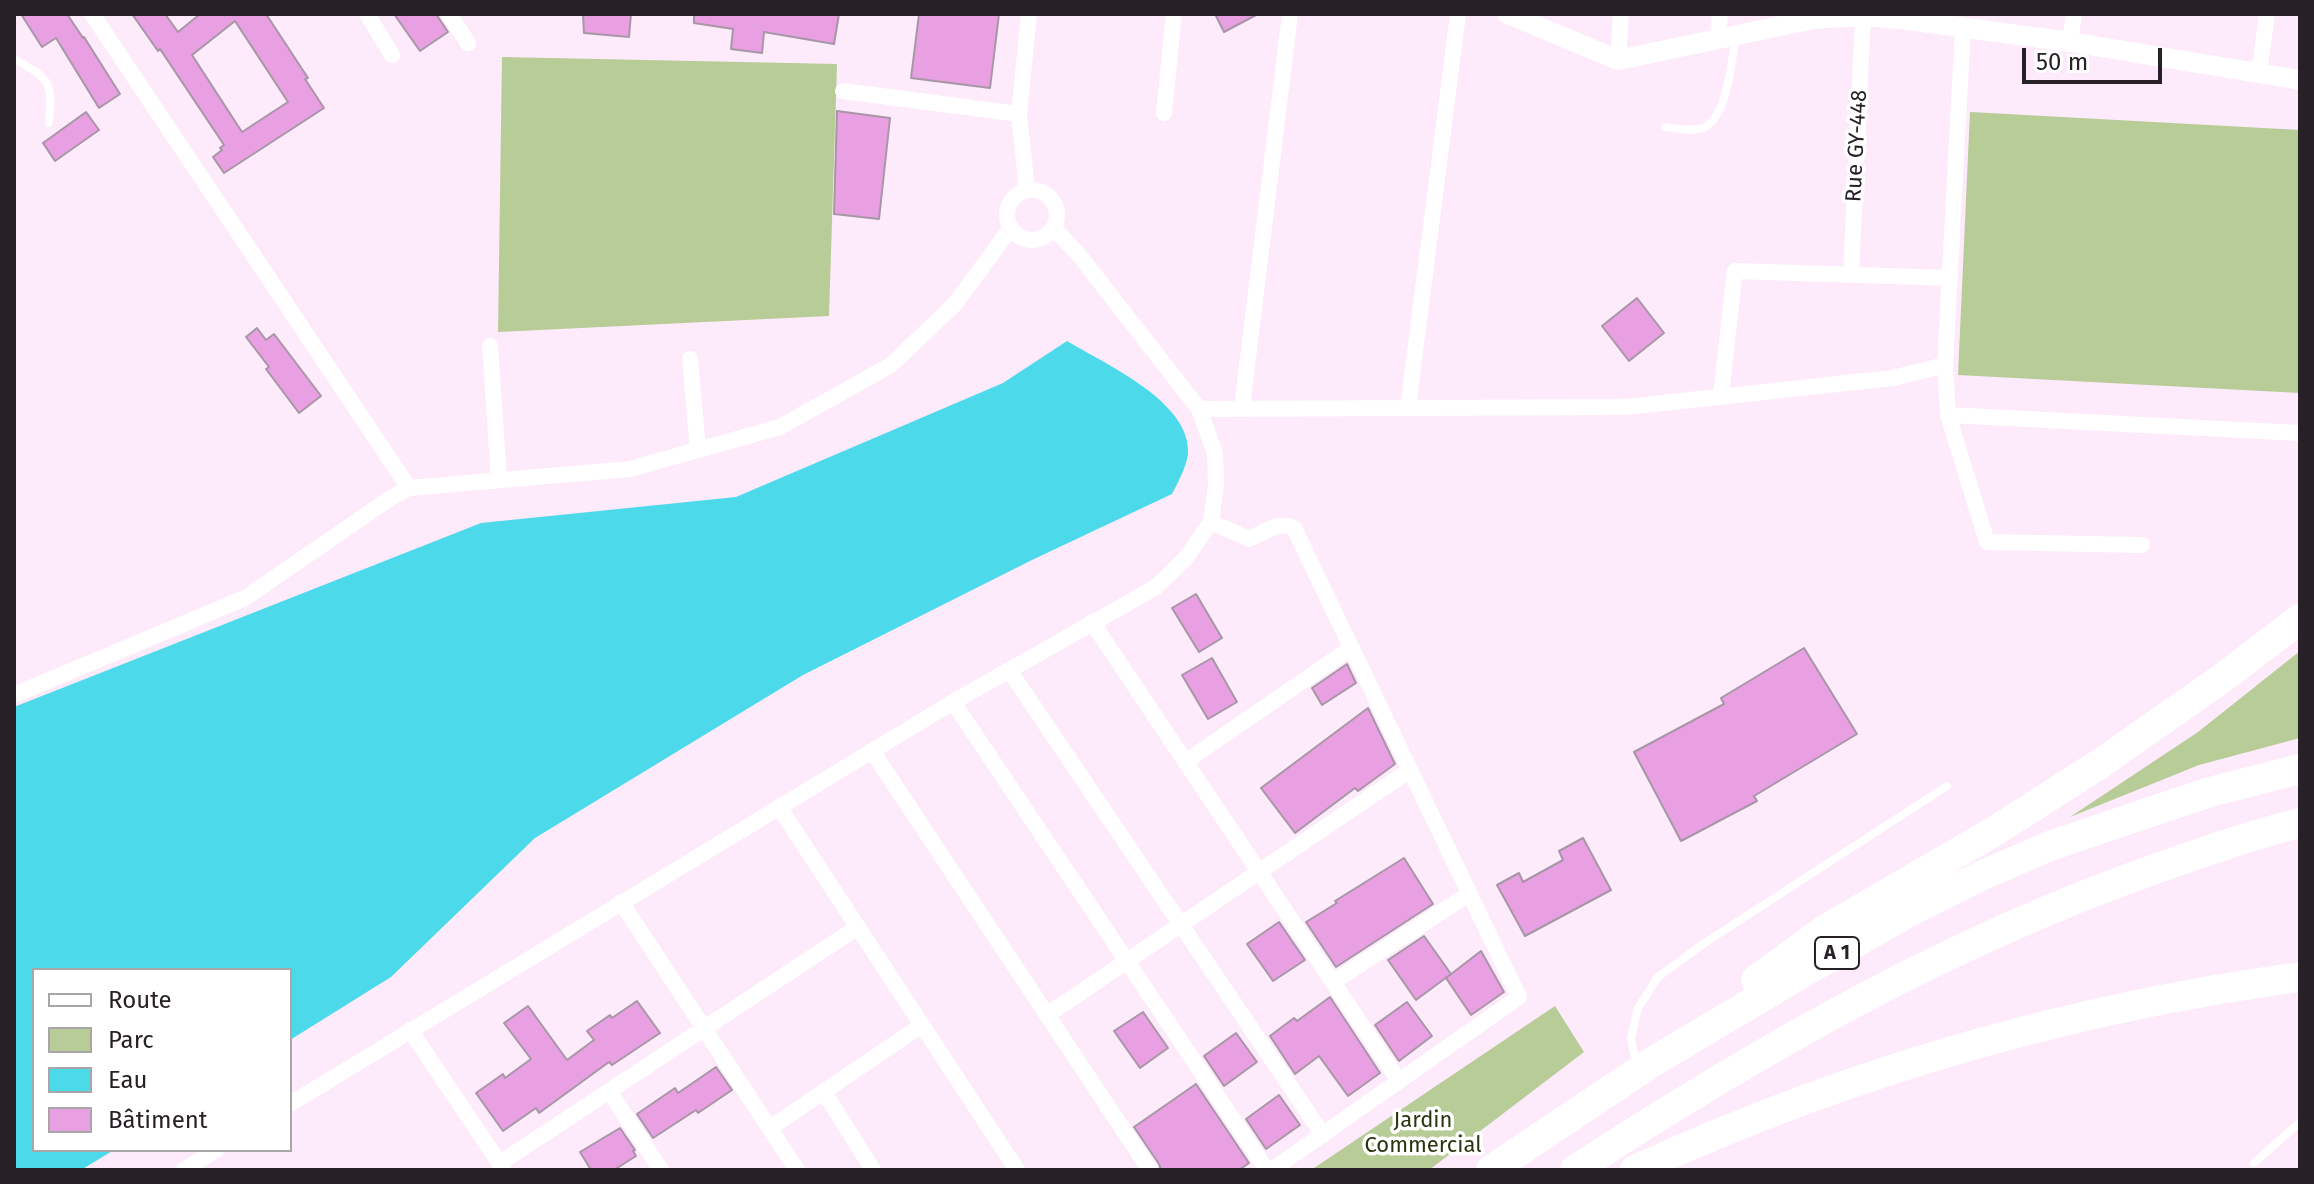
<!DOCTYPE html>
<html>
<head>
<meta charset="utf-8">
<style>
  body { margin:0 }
  #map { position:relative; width:2314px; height:1184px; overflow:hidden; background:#fdeafb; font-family:"Fira Sans",sans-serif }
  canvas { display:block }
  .frame { position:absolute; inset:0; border:16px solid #272026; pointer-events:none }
  .legend { position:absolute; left:32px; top:968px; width:260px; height:184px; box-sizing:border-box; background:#fff; border:2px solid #a9a6a8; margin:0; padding:10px 14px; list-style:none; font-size:24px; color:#272026 }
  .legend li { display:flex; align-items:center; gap:16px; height:40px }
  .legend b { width:40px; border:2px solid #a9a6a8 }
  .scale { position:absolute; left:2022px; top:48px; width:140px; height:36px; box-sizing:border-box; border:4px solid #272026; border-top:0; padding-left:10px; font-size:24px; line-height:28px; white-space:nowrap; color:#272026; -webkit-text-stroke:6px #fff; paint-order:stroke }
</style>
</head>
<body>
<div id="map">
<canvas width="2314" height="1184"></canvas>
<div class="frame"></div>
<ul class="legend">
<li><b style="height:10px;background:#fff"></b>Route</li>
<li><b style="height:22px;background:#b7cc96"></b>Parc</li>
<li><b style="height:22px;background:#4cdaeb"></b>Eau</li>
<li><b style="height:22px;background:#e8a0e3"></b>Bâtiment</li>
</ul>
<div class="scale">50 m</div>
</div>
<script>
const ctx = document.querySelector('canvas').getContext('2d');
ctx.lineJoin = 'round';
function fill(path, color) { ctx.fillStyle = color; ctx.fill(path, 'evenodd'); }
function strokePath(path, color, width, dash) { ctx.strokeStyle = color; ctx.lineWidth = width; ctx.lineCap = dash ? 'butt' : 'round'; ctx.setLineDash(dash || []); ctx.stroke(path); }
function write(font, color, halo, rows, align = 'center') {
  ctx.font = font + ' "Fira Sans",sans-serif'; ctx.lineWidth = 7; ctx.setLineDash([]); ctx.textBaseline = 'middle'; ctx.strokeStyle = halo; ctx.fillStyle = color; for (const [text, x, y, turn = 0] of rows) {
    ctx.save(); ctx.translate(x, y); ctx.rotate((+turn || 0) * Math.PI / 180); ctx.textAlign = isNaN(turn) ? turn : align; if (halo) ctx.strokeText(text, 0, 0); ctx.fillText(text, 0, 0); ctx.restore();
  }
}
fill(new Path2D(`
  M502,57L837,64L829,316L498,332Z
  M1970,112L2300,130V393L1958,375Z
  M2300,651V738L2199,765L2070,817L2198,732Z
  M1555,1006L1584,1052L1429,1170H1311Z`), '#b7cc96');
fill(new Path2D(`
  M1067,341C1105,364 1192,402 1188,454C1186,468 1178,482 1172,494L1032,560L803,675L535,838L391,977L290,1040V970H34V1150H114L81,1170H14V707L481,523L736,497L1003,383Z`), '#4cdaeb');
const building = new Path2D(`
  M21,14H67L83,38L84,37L120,94L99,108L56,38L42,47Z
  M132,14H165L178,32L200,14H266L308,78L305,79L324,108L224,173L213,157L222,150L220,148L224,145L160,49L158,51ZM235,21L288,102L242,132L192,55Z
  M394,14H436L448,32L420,51Z
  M583,14H631L629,37L584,33Z
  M694,14H839L834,44L764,32L762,53L731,49L733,29L694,23Z
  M919,14H999L990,88L911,78Z
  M1215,14H1258L1224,32Z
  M837,111L890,118L879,219L834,214Z
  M86,112L99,130L55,161L43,143Z
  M1637,298L1664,333L1629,361L1602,326Z
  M257,328L266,340L274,334L321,396L299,413L266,369L269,367L246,337Z
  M1196,594L1222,638L1199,652L1172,608Z
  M1804,648L1857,734L1754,796L1757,801L1681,841L1634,752L1724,704L1721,698Z
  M1212,658L1237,702L1208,719L1182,675Z
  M1347,664L1356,683L1322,705L1312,688Z
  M1368,708L1395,764L1358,791L1355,788L1295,833L1261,788Z
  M1583,838L1611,890L1525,936L1497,885L1519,873L1523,882L1563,860L1559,851Z
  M1404,858L1433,904L1336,967L1306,922L1337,903L1335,901Z
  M1279,922L1305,960L1273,981L1247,944Z
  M1424,936L1451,974L1416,1000L1388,960Z
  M1481,951L1504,992L1471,1015L1446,978Z
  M1330,997L1380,1073L1348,1096L1319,1056L1295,1074L1270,1036L1294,1018L1297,1021Z
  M637,1001L660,1033L612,1065L609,1062L539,1113L536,1108L503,1131L476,1093L503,1074L505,1078L531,1059L504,1023L528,1006L567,1060L594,1040L587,1031L610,1015L612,1018Z
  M1407,1002L1432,1036L1399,1061L1375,1025Z
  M1143,1012L1168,1048L1140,1068L1114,1031Z
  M1236,1033L1257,1062L1224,1086L1204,1056Z
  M716,1067L732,1090L698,1113L696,1110L653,1138L637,1114L675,1088L678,1093Z
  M1196,1084L1249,1163L1239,1170H1161L1159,1164L1134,1127Z
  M1279,1095L1300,1125L1266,1149L1246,1119Z
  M620,1128L635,1150L633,1151L636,1156L614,1170H591L580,1152Z`);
fill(building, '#e8a0e3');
strokePath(building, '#a796a5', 2);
strokePath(new Path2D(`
  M14,59C50,79 53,81 49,123
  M1665,127C1677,128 1692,132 1703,128C1727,118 1732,61 1735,39
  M1636,1064L1631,1038L1638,1008L1658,977L1703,944L1947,786
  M2254,1163L2300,1122`), '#fff', 8);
strokePath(new Path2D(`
  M92,14L409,488
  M367,14L392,55
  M449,14L468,43
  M1963,28L1945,365L1948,415L1987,542L2142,545
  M1718,37L1720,14
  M2070,42L2074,14
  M1618,60L1621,14
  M2259,74L2267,14
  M843,91L1019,114
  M1164,113L1174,14
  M1027,190L1019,114L1029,14
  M1007 215a25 25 0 1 1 50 0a25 25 0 1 1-50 0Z
  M1851,275L1863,16
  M490,346L499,480
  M690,359L698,450
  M1721,395L1735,271L1949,278
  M1242,407L1290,14
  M1408,407L1458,14
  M1199,409L1626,407L1893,378L1945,365
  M1948,415L2300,433
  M1211,522L1249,539C1263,533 1280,520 1294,528L1519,997L1272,1170
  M1092,622L1399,1081
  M1009,670L1323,1135
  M14,695L245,598L392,497L409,488L630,469L780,427L891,365L954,305L1011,228
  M953,702L1267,1170
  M872,751L1150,1170
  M1185,762L1351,648
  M779,807L1017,1170
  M621,902L797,1170
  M1333,982L1469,894
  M1047,1015L1410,770
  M410,1030L504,1170
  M609,1091L661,1170
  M824,1092L873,1170
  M290,1104L953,702L1156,587L1185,559L1211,522L1216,485L1215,453L1199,409L1079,255L1054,228
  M770,1128L922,1025
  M500,1163L858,927
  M184,1170L216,1150`), '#fff', 16);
strokePath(new Path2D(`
  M1508,14L1618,60L1814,19L1863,16L1901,19L2070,42L2300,80`), '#fff', 20);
strokePath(new Path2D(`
  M1756,980L1826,929L1995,831L2101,763L2221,679L2300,619
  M1491,1170L1654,1061L1807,970L1909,912L1985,874L2050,846L2147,813L2210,792L2300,769
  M1575,1170C1759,1050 1948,942 2155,869C2203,852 2251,835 2300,823
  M1635,1170C1846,1073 2070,1008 2300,977`), '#fff', 30);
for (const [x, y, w] of [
  [1837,953,44]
]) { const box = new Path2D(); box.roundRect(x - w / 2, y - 16, w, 32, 6); ctx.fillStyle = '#fff'; ctx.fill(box); strokePath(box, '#272026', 2); }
write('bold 20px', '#272026', null, [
  ["A 1",1837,953]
]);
write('22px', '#272026', '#fff', [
  ["Rue GY-448",1857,146,-87]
]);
write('22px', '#29350f', '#fff', [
  ["Jardin",1423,1121],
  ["Commercial",1423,1146]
]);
</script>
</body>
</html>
